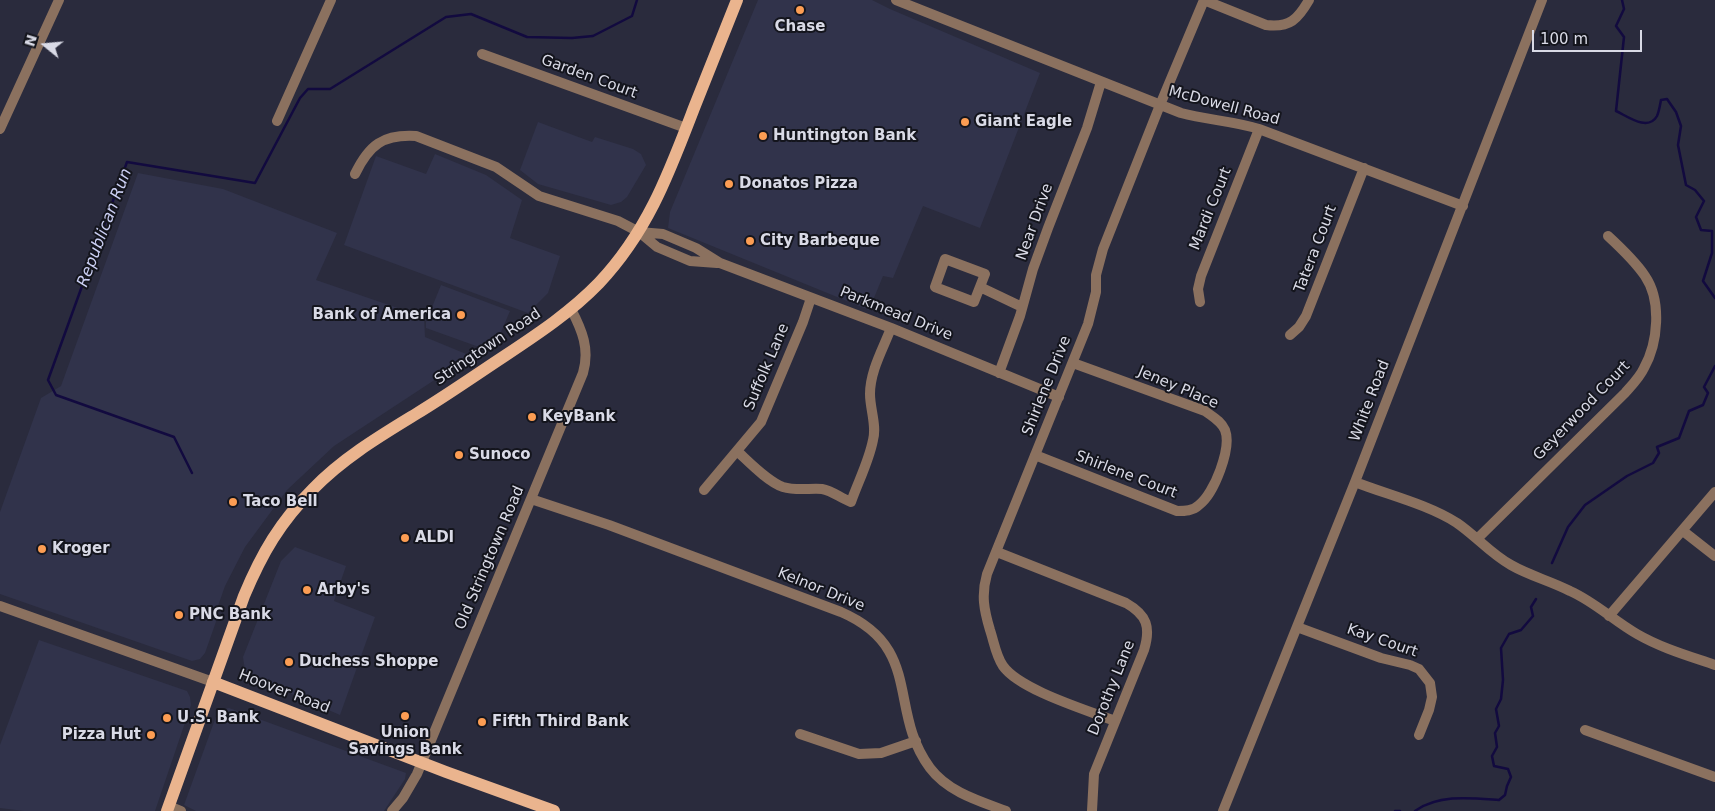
<!DOCTYPE html>
<html>
<head>
<meta charset="utf-8">
<style>
  body { margin:0 }
  #map { position:relative; width:1715px; height:811px; overflow:hidden; background:#2a2b3d; font-family:"DejaVu Sans",sans-serif }
  canvas { display:block }
  .north { position:absolute; left:20px; top:20px; width:50px; height:50px; -webkit-text-stroke:4px #14151d; paint-order:stroke; rotate:287deg; font-size:14px; font-weight:700; line-height:20px; text-align:center; color:#d9dae6 }
  .north::after { content:''; display:block; margin:auto; width:18px; height:22px; background:#d9dae6; clip-path:polygon(50% 0,100% 100%,50% 72%,0 100%) }
  .scale { position:absolute; left:1532px; top:30px; width:110px; height:22px; box-sizing:border-box; border:2px solid #d9dae6; border-top:0; padding-left:6px; font-size:15px; line-height:18px; white-space:nowrap; color:#d9dae6; -webkit-text-stroke:4px #14151d; paint-order:stroke }
</style>
</head>
<body>
<div id="map">
<canvas width="1715" height="811"></canvas>
<div class="north">N</div>
<div class="scale">100 m</div>
</div>
<script>
const ctx = document.querySelector('canvas').getContext('2d');
ctx.lineJoin = 'round';
function fill(path, color) { ctx.fillStyle = color; ctx.fill(path, 'evenodd'); }
function strokePath(path, color, width, dash) { ctx.strokeStyle = color; ctx.lineWidth = width; ctx.lineCap = dash ? 'butt' : 'round'; ctx.setLineDash(dash || []); ctx.stroke(path); }
function write(font, color, halo, rows, align = 'center') {
  ctx.font = font + ' "DejaVu Sans",sans-serif'; ctx.lineWidth = 4; ctx.setLineDash([]); ctx.textBaseline = 'middle'; ctx.strokeStyle = halo; ctx.fillStyle = color; for (const [text, x, y, turn = 0] of rows) {
    ctx.save(); ctx.translate(x, y); ctx.rotate((+turn || 0) * Math.PI / 180); ctx.textAlign = isNaN(turn) ? turn : align; if (halo) ctx.strokeText(text, 0, 0); ctx.fillText(text, 0, 0); ctx.restore();
  }
}
fill(new Path2D(`
  M758,0H872L890,9L1040,73L980,228L923,206L893,278L883,276L869,310L668,228L670,212Z
  M538,122L592,142L595,137L633,149L641,154L646,165L627,197L621,202L611,205L538,184L520,170Z
  M435,154L486,175L522,200L510,238L560,256L548,293L528,313L344,245L376,156L426,174Z
  M138,173L223,189L337,233L316,280L424,317L425,337L471,356L334,446L287,490L245,547L225,586L218,606V616L205,653L200,659L192,661L0,594V512L41,398L61,386Z
  M441,285L510,311L501,332L479,347L426,328V322Z
  M295,547L346,566L334,601L375,617L340,715L287,692L246,677L243,657L281,561Z
  M39,640L187,691L190,697L191,705L155,811H24L0,808V745Z
  M229,708L406,773L405,779L384,811H196L184,805L218,711Z`), '#31334b');
strokePath(new Path2D(`
  M1622,0L1624,9L1616,26L1624,37L1616,111C1627,116 1648,132 1657,116C1659,112 1660,105 1661,100L1667,99L1676,112L1681,126L1678,145L1686,185L1695,190L1704,201L1696,217L1701,230L1712,231V253L1703,281L1715,298
  M192,473L174,437L56,395L48,380L127,162L255,183L300,98L308,89H330L446,17L471,14L527,37L572,38L593,36L632,16L637,0
  M1552,563L1568,527L1585,505L1627,476L1653,463L1659,453L1657,447L1679,438L1689,411L1703,405L1708,393L1704,387L1715,366
  M1395,811H1400
  M1415,811C1439,794 1471,798 1499,800L1505,795L1507,786L1511,777L1508,769L1494,766L1492,756L1497,747L1495,733L1499,726L1496,709L1501,699L1503,680L1501,648L1509,634L1521,630L1533,616L1531,607L1536,599`), '#120a3f', 2.5);
strokePath(new Path2D(`
  M896,0L1181,113C1207,120 1234,121 1259,129L1463,206
  M1204,0L1266,25C1290,28 1298,19 1309,0
  M482,54L686,128
  M277,121L331,0
  M0,129L59,0
  M355,174C369,145 383,134 416,136L496,167L539,196L618,221L639,232L657,247L690,261L717,263
  M639,232L663,234L696,248L720,263L891,328L1059,397
  M945,259L985,274L974,302L935,287Z
  M980,287L1022,307
  M1200,302L1198,289L1201,276L1259,129
  M1290,335L1299,327L1306,316L1364,168
  M999,373L1020,316L1033,269L1048,228L1087,128L1101,82
  M737,451C749,462 768,482 783,487C796,491 810,488 822,489C833,491 840,498 851,502C858,482 869,461 873,440C877,426 870,409 870,394C870,371 883,349 891,328
  M1035,455L1177,511C1185,511 1193,511 1199,505C1214,494 1232,448 1225,430C1221,421 1213,417 1205,411L1073,363
  M1355,482C1388,495 1427,504 1457,523C1476,536 1491,554 1511,565C1530,576 1551,581 1570,591C1595,602 1614,621 1637,634C1661,648 1689,656 1715,665
  M704,490L761,422L803,322L811,298
  M531,499L609,525L841,612C924,648 887,710 930,768C948,792 979,801 1006,811
  M1683,531L1715,556
  M1477,539L1625,393C1632,385 1640,377 1644,368C1658,343 1662,301 1645,276C1635,261 1621,248 1608,236
  M997,552L1126,603C1147,615 1151,627 1144,650L1094,774L1092,811
  M0,606L213,682
  M1609,616L1715,492
  M1297,627L1381,658L1410,665L1419,669L1430,683L1432,697L1429,710L1419,735
  M1115,721C1087,710 1020,690 1003,666C996,656 994,642 990,630C984,610 981,595 987,574L1088,324L1096,292V275L1103,249L1160,105L1204,0
  M1585,730L1715,777
  M800,734L859,754L881,753L916,741
  M169,806L181,811
  M392,811L403,798L417,774L583,373C590,349 582,330 571,309
  M1223,811L1355,482L1542,0`), '#8b715f', 10);
strokePath(new Path2D(`
  M213,682L446,772L554,811
  M167,811L244,596C262,553 280,522 313,489C343,458 380,436 416,414C444,397 470,379 497,361C533,337 569,314 599,283C648,231 669,173 694,108C708,72 723,36 737,0`), '#eab48e', 12);
for (const [x, y, r, color] of [
  [800,10,5,"#fc9d53"],
  [965,122,5,"#fc9d53"],
  [763,136,5,"#fc9d53"],
  [729,184,5,"#fc9d53"],
  [750,241,5,"#fc9d53"],
  [461,315,5,"#fc9d53"],
  [532,417,5,"#fc9d53"],
  [459,455,5,"#fc9d53"],
  [233,502,5,"#fc9d53"],
  [405,538,5,"#fc9d53"],
  [42,549,5,"#fc9d53"],
  [307,590,5,"#fc9d53"],
  [179,615,5,"#fc9d53"],
  [289,662,5,"#fc9d53"],
  [405,716,5,"#fc9d53"],
  [167,718,5,"#fc9d53"],
  [482,722,5,"#fc9d53"],
  [151,735,5,"#fc9d53"]
]) { const dot = new Path2D(); dot.arc(x, y, r, 0, 2 * Math.PI); ctx.fillStyle = color; ctx.fill(dot); strokePath(dot, '#14151d', 2); }
write('bold 15px', '#d9dae6', '#14151d', [
  ["Chase",800,27,"center"],
  ["Giant Eagle",975,122],
  ["Huntington Bank",773,136],
  ["Donatos Pizza",739,184],
  ["City Barbeque",760,241],
  ["Bank of America",451,315,"right"],
  ["KeyBank",542,417],
  ["Sunoco",469,455],
  ["Taco Bell",243,502],
  ["ALDI",415,538],
  ["Kroger",52,549],
  ["Arby's",317,590],
  ["PNC Bank",189,615],
  ["Duchess Shoppe",299,662],
  ["U.S. Bank",177,718],
  ["Fifth Third Bank",492,722],
  ["Union",405,733,"center"],
  ["Savings Bank",405,750,"center"],
  ["Pizza Hut",141,735,"right"]
], 'left');
write('15px', '#d9dae6', '#14151d', [
  ["Garden Court",589,77,20],
  ["McDowell Road",1224,106,15],
  ["Mardi Court",1211,209,-68],
  ["Near Drive",1035,222,-70],
  ["Tatera Court",1316,249,-69],
  ["Parkmead Drive",896,314,22],
  ["Stringtown Road",488,347,-34],
  ["Suffolk Lane",767,367,-67],
  ["Shirlene Drive",1047,386,-68],
  ["Jeney Place",1178,388,23],
  ["White Road",1370,401,-69],
  ["Geyerwood Court",1582,411,-46],
  ["Shirlene Court",1126,475,21],
  ["Old Stringtown Road",490,558,-67],
  ["Kelnor Drive",821,590,22],
  ["Kay Court",1382,641,19],
  ["Dorothy Lane",1112,688,-68],
  ["Hoover Road",284,692,21]
]);
write('italic 16px', '#cbcff3', '#14151d', [
  ["Republican Run",105,228,-69]
]);
</script>
</body>
</html>
